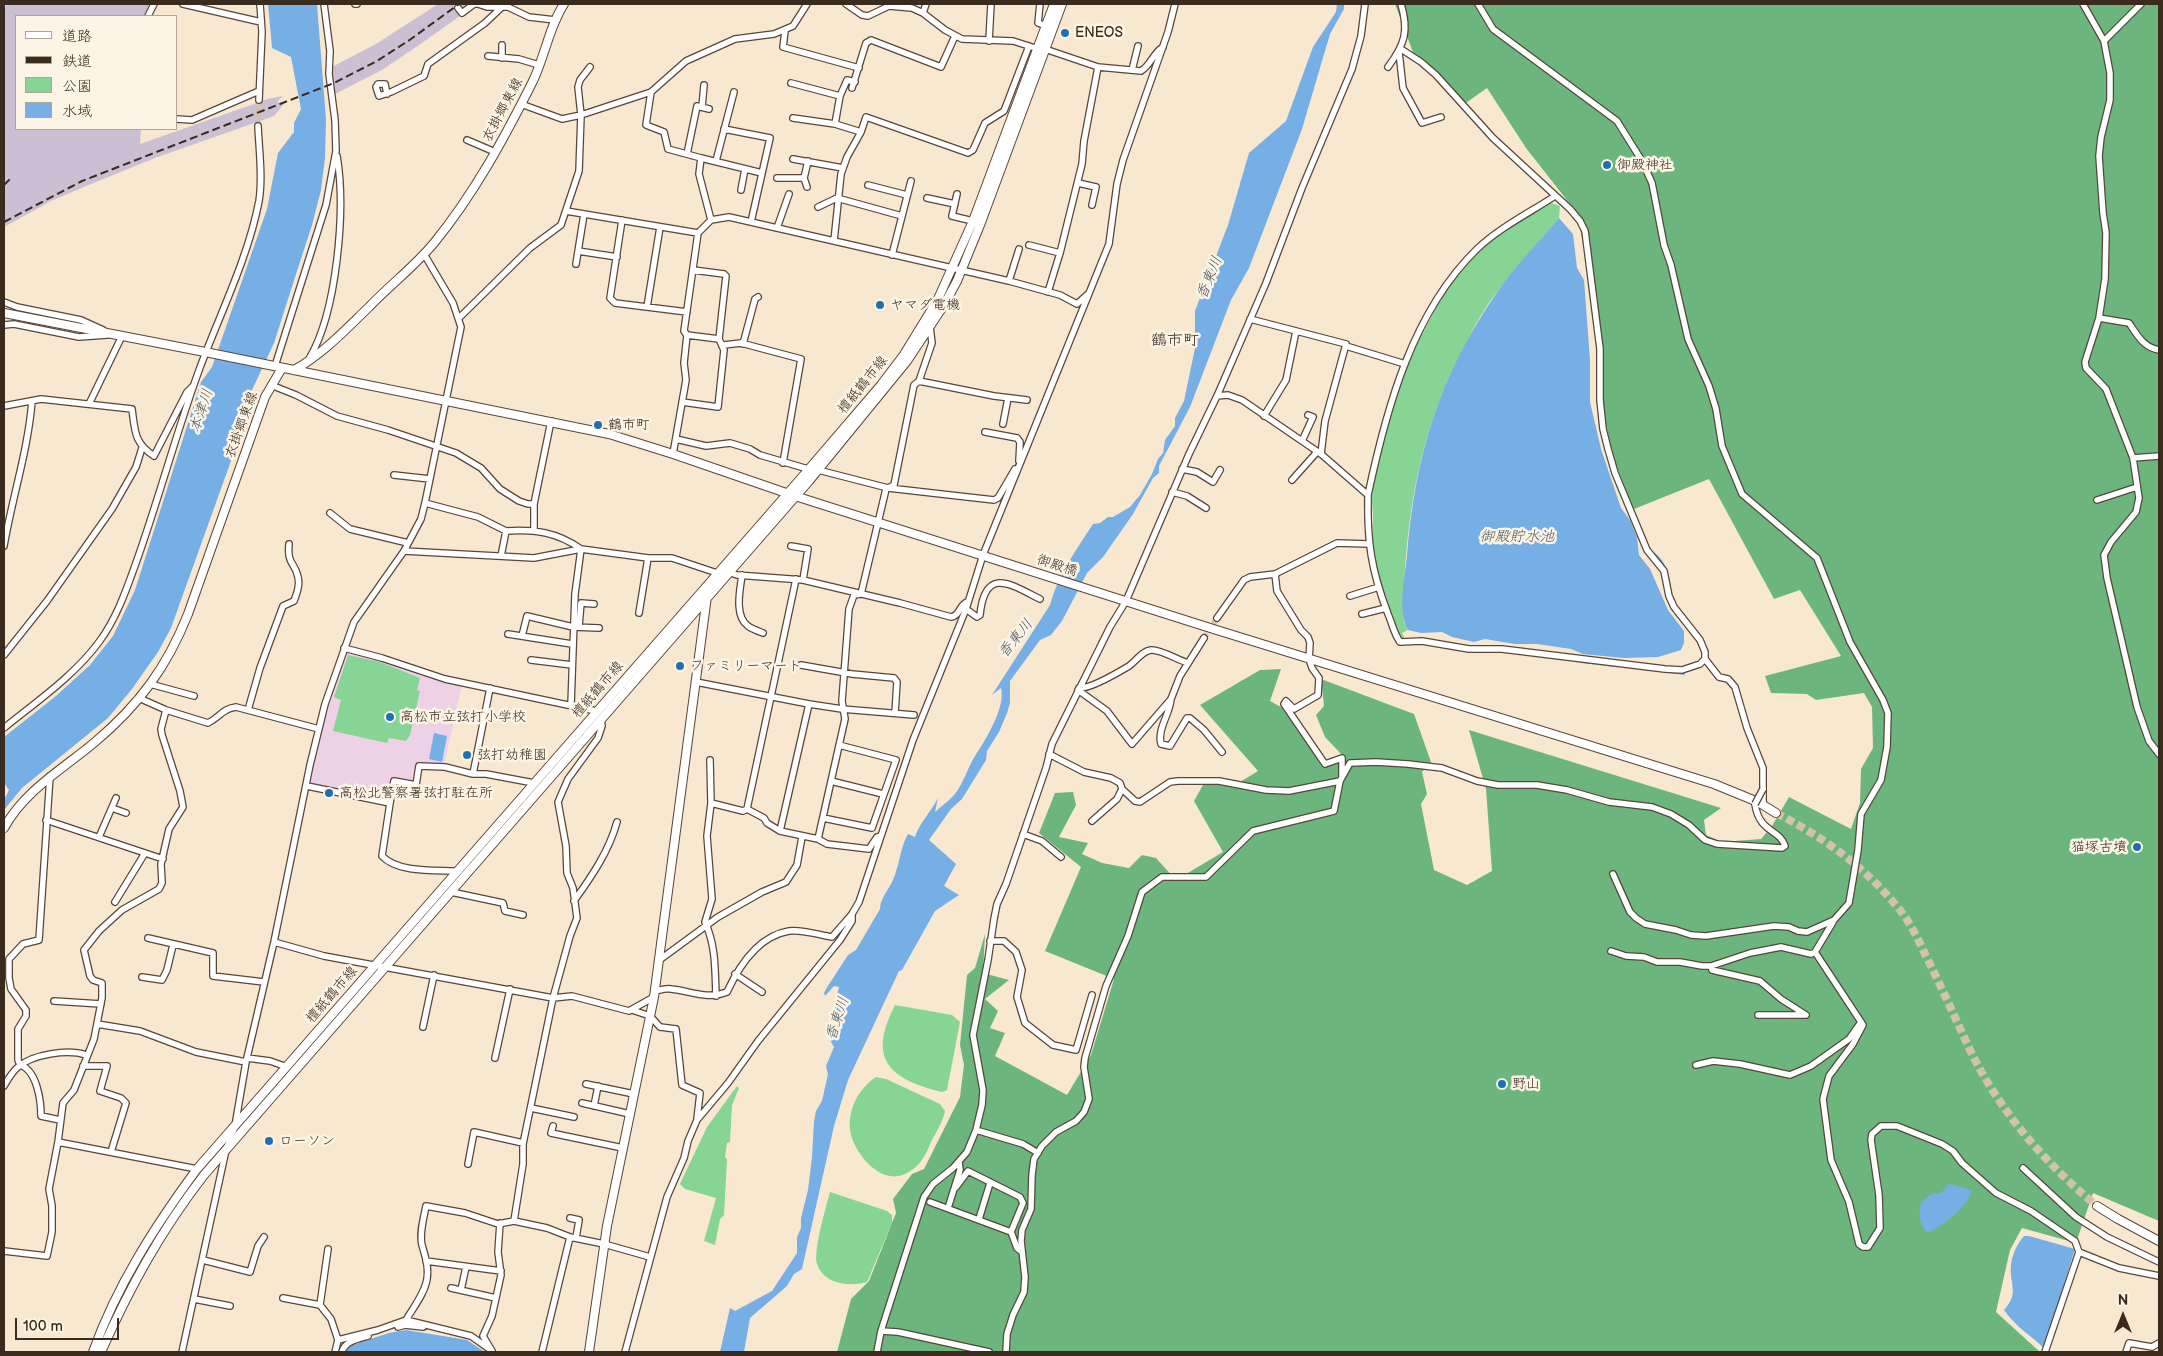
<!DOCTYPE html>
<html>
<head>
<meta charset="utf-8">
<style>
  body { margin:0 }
  #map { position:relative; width:2163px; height:1356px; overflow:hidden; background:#f8e8d0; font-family:"Balsamiq Sans","Klee One",sans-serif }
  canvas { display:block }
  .frame { position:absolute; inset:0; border:5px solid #3b2a1e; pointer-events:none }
  .legend { position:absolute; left:15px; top:15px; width:162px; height:115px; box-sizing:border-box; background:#fcf5e5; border:1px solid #afa495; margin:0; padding:6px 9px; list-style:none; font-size:15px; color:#3b2a1e }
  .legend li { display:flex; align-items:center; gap:10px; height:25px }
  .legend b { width:25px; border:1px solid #afa495 }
  .north { position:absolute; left:2098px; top:1291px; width:50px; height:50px; -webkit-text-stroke:4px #fcf5e5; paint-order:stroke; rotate:0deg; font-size:14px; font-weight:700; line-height:20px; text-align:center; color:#3b2a1e }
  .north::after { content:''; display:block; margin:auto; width:18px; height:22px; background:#3b2a1e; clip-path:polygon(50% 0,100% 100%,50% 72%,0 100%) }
  .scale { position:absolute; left:15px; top:1318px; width:104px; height:22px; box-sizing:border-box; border:2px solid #3b2a1e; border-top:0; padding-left:6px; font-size:15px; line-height:18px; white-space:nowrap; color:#3b2a1e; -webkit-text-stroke:4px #fcf5e5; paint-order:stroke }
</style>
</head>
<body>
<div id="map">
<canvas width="2163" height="1356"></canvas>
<div class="frame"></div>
<ul class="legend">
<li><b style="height:6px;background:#fff"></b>道路</li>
<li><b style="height:6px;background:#3b2a1e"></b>鉄道</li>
<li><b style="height:14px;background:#86d594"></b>公園</li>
<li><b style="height:14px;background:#76aee6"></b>水域</li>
</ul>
<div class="north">N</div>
<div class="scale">100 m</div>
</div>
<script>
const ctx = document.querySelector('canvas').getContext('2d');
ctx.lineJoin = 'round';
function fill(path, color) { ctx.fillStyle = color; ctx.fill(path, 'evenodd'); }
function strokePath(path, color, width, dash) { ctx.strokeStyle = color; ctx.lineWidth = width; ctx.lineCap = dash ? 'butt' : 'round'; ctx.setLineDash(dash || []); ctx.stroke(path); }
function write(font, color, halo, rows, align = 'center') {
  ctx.font = font + ' "Balsamiq Sans","Klee One",sans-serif'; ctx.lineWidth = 5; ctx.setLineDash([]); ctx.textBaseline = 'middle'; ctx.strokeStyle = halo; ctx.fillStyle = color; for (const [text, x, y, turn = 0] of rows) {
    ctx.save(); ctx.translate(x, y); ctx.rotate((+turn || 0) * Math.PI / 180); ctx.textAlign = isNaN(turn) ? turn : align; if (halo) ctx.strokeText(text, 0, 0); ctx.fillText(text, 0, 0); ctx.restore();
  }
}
fill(new Path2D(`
  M346,651L382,660L431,678L462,684L444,765L418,762L414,782L392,778L389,798L386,800L312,786L309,783L322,729Z`), '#eed0e7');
fill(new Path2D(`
  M7,4H149L144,16H16V129H141L140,144L268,99L283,96L278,101L280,105L284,104L274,116L155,158L91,184L51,201L4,227V11Z
  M438,4H470L464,8L461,6L458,8L456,10L460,16L419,45L382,70L335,94L332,67L376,44Z`), '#ccbed3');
fill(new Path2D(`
  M1548,202L1560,206L1559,218C1539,242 1517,266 1498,291C1485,307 1475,325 1466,343C1419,429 1406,515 1403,611L1404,622L1408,630L1402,633L1405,639H1400L1376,573L1372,553L1373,515L1371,492L1386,420L1414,350L1452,278L1473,255L1495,236Z
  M348,655L380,662L420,678L417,690L420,691L410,735L406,741L389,738L387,743L333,731L341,700L334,697Z
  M895,1005L952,1015L960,1022L947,1090L942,1092C889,1079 867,1059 895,1005Z
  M876,1077L886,1079L940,1104L945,1111C943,1122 936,1132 931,1142C926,1155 919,1168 905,1174C880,1186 852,1151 850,1129C848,1109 859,1088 876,1077Z
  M737,1086L739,1088L732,1105L730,1142L727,1143L725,1157L727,1159L724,1215L720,1219L715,1245L704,1241L716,1198L685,1189L680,1184L707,1127Z
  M830,1192L887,1211L892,1215V1223L867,1282C856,1285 847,1285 836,1282C827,1279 820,1273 817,1264C813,1251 826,1207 830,1192Z`), '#86d594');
fill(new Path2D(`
  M1395,4H2159V1221L2093,1193L2076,1243L2022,1228L2010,1250L1996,1312L2040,1352H837L851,1299L869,1281L896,1213L893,1199L912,1174L924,1169L960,1097L964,1065L960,1045L967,975L975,968L985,934L983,973L1009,980L985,999L998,1011L990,1028L1005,1033L995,1056L1067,1095L1091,1055L1114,979L1045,951L1081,867L1039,833L1055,793L1073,792L1076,805L1059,837L1088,843L1082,854L1102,863L1129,868L1142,855L1156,858L1176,880L1223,852L1194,801L1203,785H1235L1258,771L1200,705L1260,670L1281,669L1270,701L1283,708L1324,765L1342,755L1325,737L1316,715L1324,706L1321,679L1414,714L1431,762L1422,772L1427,794L1421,804L1434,870L1467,885L1492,871L1486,789L1469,730L1721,808L1704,820L1706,835L1722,842L1761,839L1772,826L1789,797L1851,829L1860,803L1861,769L1873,748L1872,707L1864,693L1816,700L1807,694L1771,693L1765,676L1841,656L1800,590L1774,599L1709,479L1634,509L1614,460L1602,408L1597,312L1577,213L1526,148L1487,88L1460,107L1414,55Z`), '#6cb67e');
fill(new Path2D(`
  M268,4H317L326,120L325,158L321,190L312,225L298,268L274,343L252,390L250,408L241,433L171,628L158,652L132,689L108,718L22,788L4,810V800L9,790L4,783V737L56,696L90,665L113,636L135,590L201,382L212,367L267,209L278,153L294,132V123L301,109L291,57L272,48Z
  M1337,4H1344V9L1330,34L1302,129L1249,268L1231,300L1190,407L1159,466V473L1153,478L1133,514L1103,557L1087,573L1062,621L1051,635L1040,640L1010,681V703L1007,713L999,732L987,751L986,760L962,799L951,809L929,840L956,864L944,886L959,895L935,911L902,970L899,971L848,1080L834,1126L802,1269L794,1274L787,1286L750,1318L744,1352H720L730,1308L735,1311L772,1291L797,1253V1237L801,1228V1218L808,1190L812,1157L814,1121L816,1111L822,1101L828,1074L826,1066L834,1047L830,1040L837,1021L835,1003L839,999L837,995L839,987L834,986L825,996L824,993L826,989L848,955L856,950L880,909C880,899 889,889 893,880C900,864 900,848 908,834L915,837C920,822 931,812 938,798L935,812C941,806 949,801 955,794C965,780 967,769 975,756C985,741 1006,707 1001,688L992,695L1050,605C1058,575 1076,550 1093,524L1100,523L1108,517H1113L1130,507L1140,495L1152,474L1158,459L1163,453L1165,440L1175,426V418L1184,401L1195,348V311L1228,225L1249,153L1286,121L1313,47L1336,12Z
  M1559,218L1573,234L1577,268L1584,280L1590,360V402L1601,449L1621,508L1630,520L1637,537L1639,555L1650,569L1668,610L1684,631V643L1681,650L1658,657L1623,658L1583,654L1571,649L1537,644H1515L1485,639L1474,642L1452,637L1442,632L1421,633L1408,630C1397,610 1405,578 1407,555C1415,456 1439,376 1496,294C1514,267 1538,243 1559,218Z
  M434,733L447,736L442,762L429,759Z
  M1949,1184L1972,1190C1967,1208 1944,1224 1928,1233C1918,1225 1919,1213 1921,1202L1931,1194L1941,1193Z
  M2024,1236H2029L2075,1249L2044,1348C2030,1335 2015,1326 2004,1310C2020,1292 2009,1285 2011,1265C2012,1255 2017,1244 2024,1236Z
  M406,1330L467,1340L485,1352H345L349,1346L389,1333Z`), '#76aee6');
strokePath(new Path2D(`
  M1652,552C1667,562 1668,576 1671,593
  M1581,662L1617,666
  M1669,672L1684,674`), '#76aee6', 2);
strokePath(new Path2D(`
  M258,126L259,100
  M1204,638L1217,618`), '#d2c2ac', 5.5, [5.5, 3]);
strokePath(new Path2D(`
  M1776,813C1825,838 1865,867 1900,910C1911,924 1919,941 1926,956C1942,988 1956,1020 1971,1052C2001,1113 2045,1163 2097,1206`), '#d2c2ac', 8, [8, 4]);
const street = new Path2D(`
  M183,4L261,22
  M355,4H357
  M478,4L487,7H508L529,17L555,20
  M846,4L862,15L868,16L889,6L912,8L923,13L945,30L962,39L1013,41L1032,47
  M1040,4L1038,23L1049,27
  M1478,4L1493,29L1617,121L1642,161L1652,183L1664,245L1671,265L1688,339L1709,386L1716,409L1722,446L1742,494L1817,558L1850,642L1883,700L1888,713L1887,747L1881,780L1861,814L1858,850L1849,903L1834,920L1807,932L1798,931L1789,927L1774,926L1706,936L1691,935L1676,930L1645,924L1636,918L1630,912L1613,874
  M2083,4L2104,41L2110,73V100L2101,137L2099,156L2103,213L2106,233L2105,279L2099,318L2085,362L2086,368L2106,389L2133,458L2139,498L2136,512L2111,542L2104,555L2107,578L2137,707L2149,741L2159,754
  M458,8L462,13L474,4H478
  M923,13L926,4
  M148,16L154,4
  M785,31L783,47L859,68
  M989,41L991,4
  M2104,41L2141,4
  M502,45V58
  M1042,48L1098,67L1141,71C1151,65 1153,53 1163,47
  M1399,52L1403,88L1422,123L1441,117
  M488,56L519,59L539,65
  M1388,67C1405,44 1409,31 1401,4
  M1132,70L1138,46
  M791,83L840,96
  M852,88L866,43L871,40L941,67L955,36
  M651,92L646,125L664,132L668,149L701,158L699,174L711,220
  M387,94L385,84H378L376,87L379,96L391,92L424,76L428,64L485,23L505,4
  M259,100L262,32L260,4
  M521,104L562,119L581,115L651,92L686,61L735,39L774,34L793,26L807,4
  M702,107L704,85
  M793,118L835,124L861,132
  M176,119L192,120L259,91
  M835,124L840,96L847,80L855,82
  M724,129L770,138L751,222
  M467,140L495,152
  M687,154L697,106L709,109
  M701,158L762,173
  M793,159L843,168
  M716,161L734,92
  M777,178H804
  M1078,183L1096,187L1092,205
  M868,185L907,195
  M807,187L804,178L808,161
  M741,190L745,169
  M957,194L952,216L973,221
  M927,198L955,204
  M818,207L837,198L902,216
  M566,211L698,233L711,220L729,217L1009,281L1060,295L1077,304L1088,294
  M622,220L610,298L615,303L687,312
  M777,228L789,194
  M834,241L841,174L847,157L861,132L866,117L968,153L973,150L985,123L1004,111L1029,46
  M1029,245L1060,253
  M578,251L617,257
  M892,255L911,181
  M576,264L584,214
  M693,270L724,274L726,276L719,339
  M1009,281L1019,249
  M1048,292L1060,253L1082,164L1084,141L1098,67
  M4,302L17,307L81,320L103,330
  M647,307L660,227
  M459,318L530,248L561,225L579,171L581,115L578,87L580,80L590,67
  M2099,318L2129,323C2138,336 2143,347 2159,350
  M1250,319L1346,344L1325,421L1321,454
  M4,325L14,324L79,337L107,335
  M743,344L755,299L758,297
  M724,345L741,343L801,359L783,463
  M1346,346L1405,364
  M309,359C337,312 346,210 337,156
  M275,366L326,205L336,151L335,120L329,74L330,51L324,4
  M919,381L994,396L1027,400
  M271,385L296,395L337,416L388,430L456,453L481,468L500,489L519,501L528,504H534
  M1217,396L1228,395L1242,400L1321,454L1368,495C1367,541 1371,570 1388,614C1392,623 1394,634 1400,642L1422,641L1469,649H1502L1665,669L1682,670L1700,664L1705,659V652L1700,640L1674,607L1669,596L1664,571L1647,550L1615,473L1608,449L1603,429L1600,400V349L1585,231L1580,221L1570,209L1493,138L1436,75L1421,62L1401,49
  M682,402L718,407L724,350L719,339L687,335
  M89,404L122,336
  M4,406L41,399L132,409C135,431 134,443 154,456L187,392L193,386
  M1264,416L1286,380L1296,331
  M1003,424L1008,398
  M985,432L1017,438L1020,442L1019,461
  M676,439L706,446L730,443L750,449L760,455L808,469
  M1302,441L1313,417L1308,415
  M673,454L686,380L684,363L687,335L684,331L698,233
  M2133,458L2159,456
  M1182,469L1197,472L1213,482L1220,470
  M818,470L888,488L994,500L998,498L1015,469
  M394,475L430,479
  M1292,480L1317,452
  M1172,492L1187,496L1206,508
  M1368,495C1386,410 1412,312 1477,249C1499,228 1529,213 1555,196
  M2097,500L2137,487
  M425,503L478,517L506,531L501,556
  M330,513L350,529L408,543
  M506,531C534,529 557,532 581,549L575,594L571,705
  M534,531V504L551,421
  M4,546C12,498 28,451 32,401
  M791,546L808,549L803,580
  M404,551L534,558L581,549L648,558H672L717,573
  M728,572L737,575L803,580L900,603L951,617C960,616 959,605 967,602
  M1275,574L1277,591L1301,630L1308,637L1310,643L1309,659L1312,668L1319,678L1318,695L1294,709L1286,701L1284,704L1325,764L1342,758V776
  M742,575C740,590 734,616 748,626C752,629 758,631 763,633
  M796,579L747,809L764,818L767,823L780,831L818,839L845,719L842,701L849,609L854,595L861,594L886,489L894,485L914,385L919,381L932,343L930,327
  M1350,596L1379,587
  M966,609L977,617L980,615C985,566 1010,584 1040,599
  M639,613L648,558
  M1362,614L1386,608
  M1217,618L1244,580L1250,577L1275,574L1337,543L1369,544
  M579,626L581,603L594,604
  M508,634L572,644
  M522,636L527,616L573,627L599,628
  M344,648L382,658L445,679L596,711
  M4,655L47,601L112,509L136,467L142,448
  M1705,659L1719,677L1728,679L1735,687L1747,728L1763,768V801L1764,806
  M531,660L572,665
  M801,665L852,674L894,678L897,682L895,713
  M696,682L809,704L842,709L914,715
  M150,684L194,696
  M490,688L473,774H486L534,783
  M1079,688C1090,689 1119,672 1129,666C1136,661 1142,651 1151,650C1160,649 1178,660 1188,663
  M1078,690L1107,711L1132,744L1171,699L1180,676L1204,638
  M139,698L166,710L208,723C220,717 222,709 236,707L319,729
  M1171,699C1170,714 1157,729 1161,744L1170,746L1187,718H1190L1204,730L1222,752
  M166,710L161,729L162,735L180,791L183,807L169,829L161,864L162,883L159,889L122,910L99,931L84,950L90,976L93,980L102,983V998L94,1039L74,1090L63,1103L58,1142L197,1169
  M248,710L260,668L283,606L294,601C297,593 300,585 298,577C295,562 287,565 289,544
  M601,719L602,726L598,738L568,779L558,802L566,846L567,873L573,888L577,918L570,936L553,998L523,1144V1164L514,1221L547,1228L570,1237L604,1244L650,1257
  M4,728C36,702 74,676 99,642C117,618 127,588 137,560C159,498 176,434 198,373C218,318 248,259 259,201C263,177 259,150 258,126
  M1049,754L1084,772L1111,778L1120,783L1122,789L1135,801L1140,802L1170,782L1178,781H1219L1266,790L1289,791L1340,781
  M710,760L711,803L743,811L747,809
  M50,776L39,940L23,944L9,959V978L11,989L26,1010V1016L18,1029V1060L20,1065C37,1070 41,1101 41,1116L60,1120
  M831,781L883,794
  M307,786L390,803L394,781L416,785L419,766L445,767L473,774
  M390,803L382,856C398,873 434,870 456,871
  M711,803L707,836L712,899L705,922C716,946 715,970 716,996
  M112,808L126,813
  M823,818L872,828L896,760L839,745
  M46,820L163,859
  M1092,821L1117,799L1122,789
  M780,831L809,704
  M1023,834L1042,841L1061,857
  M99,837L116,798
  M818,839L827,844L869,849L877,837L880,836
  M451,892L503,903L505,911L523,915
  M574,901C592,876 609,851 617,822
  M115,902L145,853
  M148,938L213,953V976L264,982
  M990,941H1004L1016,952L1022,970L1017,997L1025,1023L1053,1045L1076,1050L1092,995
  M274,942L324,956L553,998L572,996L629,1011L654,997
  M1611,951L1626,956L1644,957L1657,962H1680L1702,966H1711L1750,953L1781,947L1811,954L1815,952L1863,1025L1853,1044L1829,1076L1823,1099L1831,1160L1849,1202L1859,1244L1863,1247H1868L1880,1228L1879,1195L1871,1140L1872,1134L1881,1126H1897L1942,1144L1953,1151L1962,1163L1996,1193L2031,1211L2075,1241L2079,1252L2045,1352
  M1815,952L1833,922
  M658,961L718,917L762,892L786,882L797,865L802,837
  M1711,966L1712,970L1760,981L1781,999L1806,1015H1758
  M735,974L762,992
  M142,977L162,980L167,970L173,945
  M655,991C660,990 666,988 671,989C691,991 707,1000 727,992C739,966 758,936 789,931C802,929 819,935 832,937L852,914L859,902L913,740L966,609L983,555L1109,244L1117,184L1123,160L1168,32L1175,4
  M54,1001L101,1004
  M632,1010L650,1016L660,1027L676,1029L682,1085L700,1093L697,1119
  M97,1024L140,1031L196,1052L246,1062
  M423,1027L434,975
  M247,1058L270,1061L287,1067
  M495,1058L510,989
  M1696,1065L1713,1061L1740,1064L1790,1075L1811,1066L1849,1039L1861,1022
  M83,1066H107L100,1091L121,1098L126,1103L111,1152
  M586,1084L634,1094
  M4,1086C8,1079 12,1072 18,1067C33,1054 68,1049 86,1055
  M582,1103L630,1114
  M594,1106L598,1086
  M531,1108L574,1117
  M553,1126L551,1133L623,1148
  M976,1130L1023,1144L1038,1153
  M468,1164L474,1132L523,1143
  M2023,1168L2076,1217L2107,1237L2159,1262
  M956,1187L968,1171L1020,1197L1023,1203L1011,1232L1017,1248L1022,1252
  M930,1202L1011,1232
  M948,1208L960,1170L959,1162
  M570,1218L579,1220L576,1238
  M979,1219L990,1183
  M4,1251L47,1256L52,1232V1206L49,1189L58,1142
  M2079,1252L2119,1268L2159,1276
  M203,1260L250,1272L258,1246L264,1237
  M426,1261L501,1271
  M451,1288L496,1298
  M461,1290L466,1267
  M283,1298L320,1305L331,1319L338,1340
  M194,1299L230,1306
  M320,1305L328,1249
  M406,1320L471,1336L488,1348
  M398,1327L405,1325L423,1327
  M881,1331L898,1332L989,1352
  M492,1351L483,1336L492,1316L501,1275L498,1252L500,1223
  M182,1352L226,1150L235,1126L246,1062L274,942L310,765L325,704L354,622L404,551L421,519L425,503L461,327L453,303L424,254
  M335,1352L338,1340L378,1330L406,1320C413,1308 425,1293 427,1279C429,1266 425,1256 422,1245C419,1233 424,1217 426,1206L465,1213L498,1224L514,1221
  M342,1352C345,1341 358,1339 368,1336
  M542,1352L570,1237
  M625,1352L667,1197L684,1158L688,1141L697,1120L728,1083L758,1041L840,940L852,921V914
  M877,1352L881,1331L924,1197L933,1184L953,1168L967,1152L976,1130L982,1105L983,1090L973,1035L988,960L994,919L997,904L1006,884L1046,768L1052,744L1110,627L1126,601L1189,454L1217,396L1266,283L1302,188L1352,69L1361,36L1365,4
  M1006,1352L1007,1334L1013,1315L1024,1292L1025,1277L1021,1241L1022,1230L1031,1209L1032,1175L1034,1159L1042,1146L1056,1132L1076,1121L1084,1112L1089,1099L1084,1067L1085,1058L1106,986L1128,936L1142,892L1162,877H1206L1253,831L1334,811L1340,781L1350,763L1376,762L1408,764L1442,768L1477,781L1498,785H1537L1567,790L1609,802L1652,807L1671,814L1689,825L1705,840L1717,844L1782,848L1785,846C1780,829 1759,833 1755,804
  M2126,1352L2129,1343L2152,1347L2159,1343`);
const secondary = new Path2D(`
  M4,313L210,353L609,434L673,454L795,496L1207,627L1714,784L1758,802L1776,813
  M294,370C323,354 346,329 369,307C390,285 415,266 434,243C474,194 505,137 533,81C545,56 549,27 564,4
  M4,828C25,790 63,769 95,742C139,705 167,667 188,614L265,397L282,368
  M2097,1206L2118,1219L2159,1241
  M93,1352C117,1285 155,1226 197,1169L803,476L881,385L903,356L938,299L973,221L1054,4
  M101,1352C130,1287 160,1232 204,1175L809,481L907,361L944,305L957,281L980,225L1062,4
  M589,1352L607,1226L654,997L707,596`);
strokePath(street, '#574639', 8);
strokePath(secondary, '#574639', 10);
strokePath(street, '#fff', 5.5);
strokePath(secondary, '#fff', 8);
strokePath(new Path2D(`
  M4,185L10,179
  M4,222L82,181L334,83L377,61L411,39L459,4`), '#3b2a1e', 2, [8, 4]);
const streetBridge = new Path2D(`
  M1755,804L1763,789`);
strokePath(streetBridge, '#574639', 8, []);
strokePath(streetBridge, '#fff', 5.5);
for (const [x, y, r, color] of [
  [1065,33,5,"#1f6fb2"],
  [1607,165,5,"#1f6fb2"],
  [880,305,5,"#1f6fb2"],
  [598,425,5,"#1f6fb2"],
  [680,666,5,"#1f6fb2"],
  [390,717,5,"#1f6fb2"],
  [467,755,5,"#1f6fb2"],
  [329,793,5,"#1f6fb2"],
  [2137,847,5,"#1f6fb2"],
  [1502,1084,5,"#1f6fb2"],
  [269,1141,5,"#1f6fb2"]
]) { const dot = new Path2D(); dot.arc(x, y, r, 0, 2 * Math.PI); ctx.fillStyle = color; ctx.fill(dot); strokePath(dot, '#fcf5e5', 2); }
write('14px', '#3b2a1e', '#fcf5e5', [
  ["ENEOS",1075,33],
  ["御殿神社",1617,165],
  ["ヤマダ電機",890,305],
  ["鶴市町",608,425],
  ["ファミリーマート",690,666],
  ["高松市立弦打小学校",400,717],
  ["弦打幼稚園",477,755],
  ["高松北警察署弦打駐在所",339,793],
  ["猫塚古墳",2127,847,"right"],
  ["野山",1512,1084],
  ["ローソン",279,1141]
], 'left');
write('14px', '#3b2a1e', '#fcf5e5', [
  ["衣掛郷東線",503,110,-62],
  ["檀紙鶴市線",863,385,-51],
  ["衣掛郷東線",242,425,-70],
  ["御殿橋",1057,566,18],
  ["檀紙鶴市線",598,690,-49],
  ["檀紙鶴市線",332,995,-49]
]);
write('italic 15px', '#505864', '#fcf5e5', [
  ["香東川",1210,278,-68],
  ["本津川",202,411,-72],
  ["御殿貯水池",1517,537],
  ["香東川",1016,639,-51],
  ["香東川",838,1019,-72]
]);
write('16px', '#3b2a1e', '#fcf5e5', [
  ["鶴市町",1175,341]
]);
</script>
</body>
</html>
